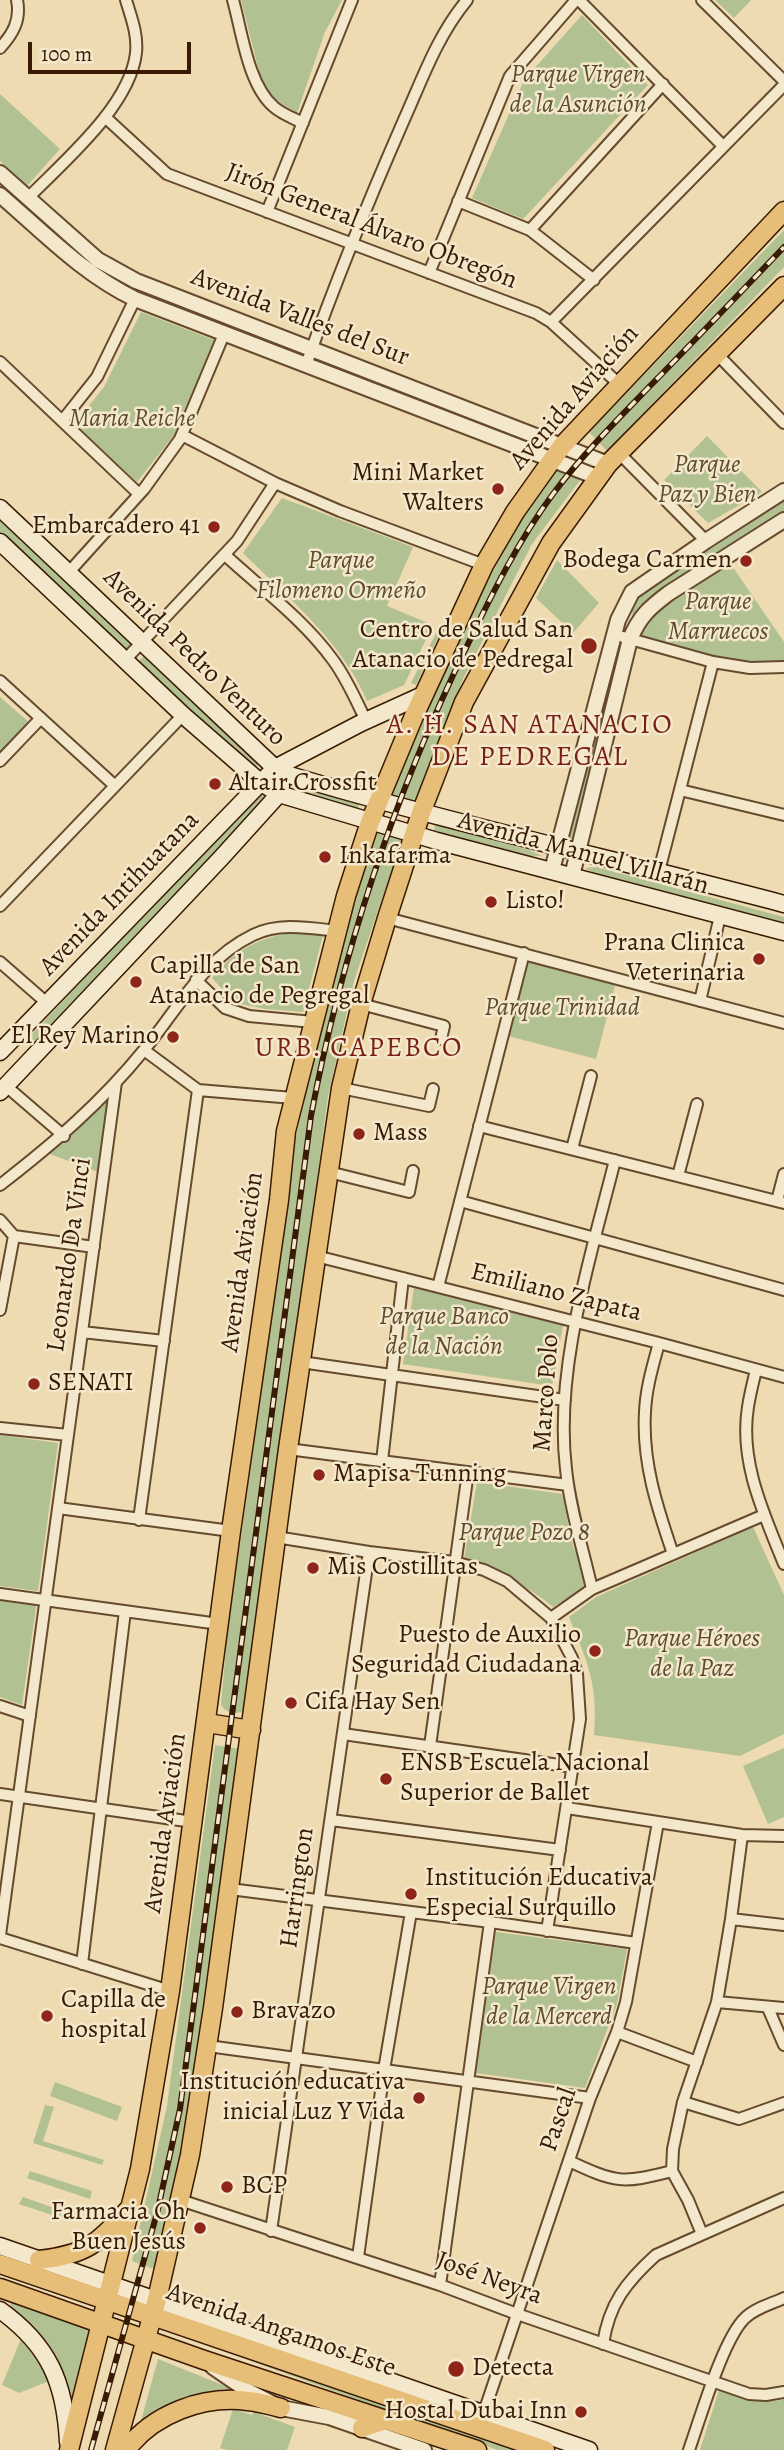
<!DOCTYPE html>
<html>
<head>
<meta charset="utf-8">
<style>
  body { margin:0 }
  #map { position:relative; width:784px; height:2450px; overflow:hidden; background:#eedbb1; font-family:Alegreya,serif }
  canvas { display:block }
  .scale { position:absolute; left:28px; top:42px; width:163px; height:32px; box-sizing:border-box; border:4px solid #391a03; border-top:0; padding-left:9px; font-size:21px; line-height:24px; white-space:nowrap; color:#391a03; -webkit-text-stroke:5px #f4e8cc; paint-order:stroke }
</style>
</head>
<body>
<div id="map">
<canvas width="784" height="2450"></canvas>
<div class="scale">100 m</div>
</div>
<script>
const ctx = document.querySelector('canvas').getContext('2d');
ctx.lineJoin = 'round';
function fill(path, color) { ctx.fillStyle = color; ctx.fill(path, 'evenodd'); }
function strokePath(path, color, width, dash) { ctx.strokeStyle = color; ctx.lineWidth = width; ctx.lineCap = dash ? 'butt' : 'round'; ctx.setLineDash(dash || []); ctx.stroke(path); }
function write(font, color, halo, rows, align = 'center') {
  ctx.font = font + ' Alegreya,serif'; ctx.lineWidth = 5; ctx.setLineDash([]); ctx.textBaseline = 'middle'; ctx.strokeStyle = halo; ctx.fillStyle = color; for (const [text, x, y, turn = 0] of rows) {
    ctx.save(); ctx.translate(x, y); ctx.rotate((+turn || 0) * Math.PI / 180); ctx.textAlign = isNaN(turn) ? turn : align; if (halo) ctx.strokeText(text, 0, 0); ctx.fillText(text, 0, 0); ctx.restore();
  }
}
fill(new Path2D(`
  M241,0H342L325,32L297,113L272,98L262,83Z
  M715,0H751L734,18Z
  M582,15L648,85L523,219L472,198L524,80Z
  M0,94L60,149L27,186L0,161Z
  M784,230V267L607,451L589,432Z
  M141,312L214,340L174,435L137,482L74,424L104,387Z
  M707,436L762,492L708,523L664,480Z
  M554,470L581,479L532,544L463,679L415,804L391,794L467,621L515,530Z
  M282,498L413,547L387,606L433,625L404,685L367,701C342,641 288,598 243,553Z
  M784,501V511L652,598L633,617L632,613L634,599Z
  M0,514L135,643L128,652L0,533Z
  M557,560L599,603L573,633L536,598Z
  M728,560L784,642V662C730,664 697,654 645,641L641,635C658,602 698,582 728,560Z
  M439,627L442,629L416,685L411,683Z
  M145,655L260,761L255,768L250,769L138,662Z
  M616,655L621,656L575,839L566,838Z
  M0,697L30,723L0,754Z
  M302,786L359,804L357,813L299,795Z
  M264,795L269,799L33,1045L31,1044L29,1039L31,1035L256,796Z
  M435,825L529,850L542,856H528L434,831Z
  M379,830L402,840L354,981L328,1096L246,1712C235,1713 228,1715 221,1705L227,1637L272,1316L288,1171L342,938Z
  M597,867L784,917V925L596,874L585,868Z
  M297,932L323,935L303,1012L265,1009L235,1003L212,978C235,949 260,937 297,932Z
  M527,959L616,982L596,1059L508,1036Z
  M110,1094L101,1173L47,1153L66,1139Z
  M414,1287L563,1325L552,1386L403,1364Z
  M0,1435L58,1443L38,1591L0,1586Z
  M477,1482L562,1494L573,1546L590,1584L553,1607C526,1584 497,1572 464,1559Z
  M753,1527L784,1595V1734L740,1756L594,1735C598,1683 588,1664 569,1617L596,1597Z
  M0,1596L37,1601L22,1705L0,1697Z
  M215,1745L241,1749L186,2127L154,2269L132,2261L167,2106Z
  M784,1748V1817L768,1824L743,1766Z
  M496,1932L627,1949L617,2004L585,2088L476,2073Z
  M55,2082L122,2107L117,2121L50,2096Z
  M45,2105L54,2107L43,2141L104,2160L102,2165L33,2143Z
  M30,2171L92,2191L90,2199L27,2178Z
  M23,2197L60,2210L65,2214L61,2218L19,2204Z
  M10,2300L95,2330L73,2403C62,2360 43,2336 11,2308Z
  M184,2330L528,2450H498L184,2337Z
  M22,2336L52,2380L19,2393L2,2385Z
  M158,2359L245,2394L139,2428Z
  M719,2390C740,2396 762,2405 784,2399V2450H700Z
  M233,2409L252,2415L254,2412L295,2427L287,2450H227L220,2448Z`), '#b2c191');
const minor = new Path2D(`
  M233,0C242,32 248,85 274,107C282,114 293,118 303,123
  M579,0L723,146
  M702,0L784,81
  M0,48C13,34 21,20 17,0
  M105,117L167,174L536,313L551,322L619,384
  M28,198C64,161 130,106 136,53C138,34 131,17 126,0
  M458,201L530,230L594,280
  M267,212L352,0
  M530,230L663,84
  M429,273L510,76L576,0
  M551,322L784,85
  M717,354L784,423
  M0,362L139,494
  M306,365C335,283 368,202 403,122C422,80 437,36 467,0
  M62,421L97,377L135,299
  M182,435L275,483L340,511L484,565
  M619,453L706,541
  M225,555C261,588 304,620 333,660C347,679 356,700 366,721
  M69,572L144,489L180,439L224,334
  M623,637L713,662L750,668L784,667
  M125,660L237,541L275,483
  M0,681L114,785
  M0,761L41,718
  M680,790L784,815
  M659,871L713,662
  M0,906L183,715
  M387,918L784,1023
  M0,962L48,1004
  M196,980L225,1008L249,1016L313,1022
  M700,1001L720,916
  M361,1004L444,1026L441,1039
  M144,1050L198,1090L293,1098
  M6,1086L64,1136
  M341,1088L429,1106L433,1089
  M479,1126L784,1203
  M572,1149L591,1076
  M329,1172L409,1192L413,1171
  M678,1176L697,1104
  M0,1185C53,1144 101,1103 144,1050C178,1009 203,959 253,935C279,922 310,928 337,931
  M460,1201L784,1290
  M777,1201L784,1174
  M0,1220L14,1236L94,1247
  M316,1256L659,1343L784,1377
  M438,1287L524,953
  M0,1310L14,1236
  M82,1332L164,1341
  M659,1343C653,1365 646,1388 645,1412C642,1462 657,1507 673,1554
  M301,1362L565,1400
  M756,1370C753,1382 750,1394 748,1407C739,1462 764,1514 784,1564
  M0,1428L68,1435
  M288,1449L568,1485
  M382,1461L403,1278
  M58,1508L231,1531
  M139,1520L198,1090
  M276,1537L369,1552L454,1562L484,1570L507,1581L551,1618L572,1658L577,1674L580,1719L547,1931
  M592,1589C583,1549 570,1509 566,1469C554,1369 591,1256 615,1160
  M0,1594L219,1624
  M551,1618L592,1589L764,1515
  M0,1706L30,1716
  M343,1734L573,1767
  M430,1746L468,1472
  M0,1794L193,1822
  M567,1808L742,1835L784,1836
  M331,1820L560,1850
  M230,1889L490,1922L636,1943
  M731,1919L784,1925
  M0,1935L116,1082
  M0,1938L170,1991
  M82,1964L125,1611
  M717,2002L784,2008
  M768,2008L784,2045
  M617,2032L697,2062
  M208,2046L590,2098
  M683,2102L739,2119L784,2103
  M569,2161C616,2183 622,2184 672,2171
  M180,2200L440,2285L517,2314L749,2394L766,2395L784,2392
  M271,2231L369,1552
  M702,2234L688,2200L672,2171L673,2149L683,2102L717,2002L731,1919L742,1835
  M358,2257L384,2070L411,1912
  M440,2285L490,1922
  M603,2344C609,2304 626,2282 656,2255L784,2198
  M482,2418L590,2098L617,2032L626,2002L658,1822
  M689,2450C700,2419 723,2339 745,2318C755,2308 771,2304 784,2298`);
const tertiary = new Path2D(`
  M0,173L98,260L136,281L608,464
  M0,195C43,232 83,274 135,299L597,477
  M552,870L618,620L632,592L706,541L784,491
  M572,876L630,639C640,616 649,608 669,593L784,520
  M213,2367L248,2391L281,2408L329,2417L424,2450`);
const secondary = new Path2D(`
  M0,508L275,768L286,774C450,823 618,860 784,904
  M0,542L183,715L260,782L279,794L437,841L784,932
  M0,1052L275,768L361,723L425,694
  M0,1092L222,857L279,794L281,786
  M0,2246L589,2450
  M0,2310C49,2345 65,2383 68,2442`);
const primary = new Path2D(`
  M207,1723L251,1730
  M39,2260C85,2255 98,2244 128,2210
  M0,2264L545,2450
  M0,2288L204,2360L477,2450
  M362,2428L388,2419
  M69,2450L140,2169L170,1991L231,1531L279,1200L286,1131L346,896L370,822L414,716L484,565L515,512L562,446L784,211
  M115,2450L157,2299L190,2155L213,2008L288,1449L341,1088L361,1004L387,918L421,813L464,702L551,543L608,464L784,286
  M126,2450C153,2414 203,2395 248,2401C259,2402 270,2405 281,2408`);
strokePath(minor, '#664a2e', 14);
strokePath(tertiary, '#664a2e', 18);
strokePath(secondary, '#391a03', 19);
strokePath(primary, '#391a03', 21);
strokePath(minor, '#f4e8cc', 10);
strokePath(tertiary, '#f4e8cc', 14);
strokePath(secondary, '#f4e8cc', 16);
strokePath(primary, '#e7be78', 18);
const rail = new Path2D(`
  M91,2450L157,2213L180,2109L311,1116C342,952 394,796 467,646C492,594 518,541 553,494C582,455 618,419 652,384C696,339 740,293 784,247`);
strokePath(rail, '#391a03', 6);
strokePath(rail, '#f4e8cc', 3.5, [10]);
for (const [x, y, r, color] of [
  [498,489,7,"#8f2418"],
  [214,527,7,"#8f2418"],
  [746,561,7,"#8f2418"],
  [589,646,9,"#8f2418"],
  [215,784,7,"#8f2418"],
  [325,857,7,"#8f2418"],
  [491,902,7,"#8f2418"],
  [759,959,7,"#8f2418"],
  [136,982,7,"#8f2418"],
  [173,1037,7,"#8f2418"],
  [359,1134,7,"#8f2418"],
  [34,1384,7,"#8f2418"],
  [319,1475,7,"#8f2418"],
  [313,1568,7,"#8f2418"],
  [595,1651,7,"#8f2418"],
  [291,1703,7,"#8f2418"],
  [386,1779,7,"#8f2418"],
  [411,1894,7,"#8f2418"],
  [237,2012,7,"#8f2418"],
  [47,2016,7,"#8f2418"],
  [419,2098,7,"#8f2418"],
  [227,2187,7,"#8f2418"],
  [200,2228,7,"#8f2418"],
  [456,2369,9,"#8f2418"],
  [581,2412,7,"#8f2418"]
]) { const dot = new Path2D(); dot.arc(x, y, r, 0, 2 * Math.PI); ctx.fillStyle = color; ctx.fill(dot); strokePath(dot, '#f4e8cc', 2.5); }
write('italic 26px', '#5d4c2e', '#f4e8cc', [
  ["Parque Virgen",578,76],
  ["de la Asunción",578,106],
  ["Maria Reiche",132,420],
  ["Parque",707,466],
  ["Paz y Bien",707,496],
  ["Parque",341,562],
  ["Filomeno Ormeño",341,592],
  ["Parque",718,603],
  ["Marruecos",718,633],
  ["Parque Trinidad",562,1009],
  ["Parque Banco",444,1318],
  ["de la Nación",444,1348],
  ["Parque Pozo 8",524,1534],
  ["Parque Héroes",692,1640],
  ["de la Paz",692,1670],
  ["Parque Virgen",549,1988],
  ["de la Mercerd",549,2018]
]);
write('26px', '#391a03', '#f4e8cc', [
  ["Jirón General Álvaro Obregón",371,227,21],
  ["Avenida Valles del Sur",300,318,21],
  ["Avenida Aviación",575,398,-49],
  ["Avenida Pedro Venturo",194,658,44],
  ["Avenida Manuel Villarán",583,854,15],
  ["Avenida Intihuatana",120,894,-46],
  ["Leonardo Da Vinci",70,1255,-82],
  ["Avenida Aviación",243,1262,-82],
  ["Emiliano Zapata",556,1293,14],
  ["Marco Polo",547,1393,-86],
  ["Avenida Aviación",166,1823,-82],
  ["Harrington",298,1888,-82],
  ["Pascal",559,2120,-71],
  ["José Neyra",489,2279,20],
  ["Avenida Angamos Este",281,2331,19]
]);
write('26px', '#391a03', '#f4e8cc', [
  ["Mini Market",484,474,"right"],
  ["Walters",484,504,"right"],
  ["Embarcadero 41",200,527,"right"],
  ["Bodega Carmen",732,561,"right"],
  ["Centro de Salud San",573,631,"right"],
  ["Atanacio de Pedregal",573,661,"right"],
  ["Altair Crossfit",229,784],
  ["Inkafarma",339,857],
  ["Listo!",505,902],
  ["Prana Clinica",745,944,"right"],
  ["Veterinaria",745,974,"right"],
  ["Capilla de San",150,967],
  ["Atanacio de Pegregal",150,997],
  ["El Rey Marino",159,1037,"right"],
  ["Mass",373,1134],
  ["SENATI",48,1384],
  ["Mapisa Tunning",333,1475],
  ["Mis Costillitas",327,1568],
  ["Puesto de Auxilio",581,1636,"right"],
  ["Seguridad Ciudadana",581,1666,"right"],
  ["Cifa Hay Sen",305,1703],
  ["ENSB Escuela Nacional",400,1764],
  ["Superior de Ballet",400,1794],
  ["Institución Educativa",425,1879],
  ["Especial Surquillo",425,1909],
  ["Capilla de",61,2001],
  ["hospital",61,2031],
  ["Bravazo",251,2012],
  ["Institución educativa",405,2083,"right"],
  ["inicial Luz Y Vida",405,2113,"right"],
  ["BCP",241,2187],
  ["Farmacia Oh",186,2213,"right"],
  ["Buen Jesús",186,2243,"right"],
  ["Detecta",472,2369],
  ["Hostal Dubai Inn",567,2412,"right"]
], 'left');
ctx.letterSpacing = '2px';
write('28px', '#7a1f14', '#f4e8cc', [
  ["A. H. SAN ATANACIO",530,726],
  ["DE PEDREGAL",530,758],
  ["URB. CAPEBCO",359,1049]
]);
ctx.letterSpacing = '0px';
</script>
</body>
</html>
